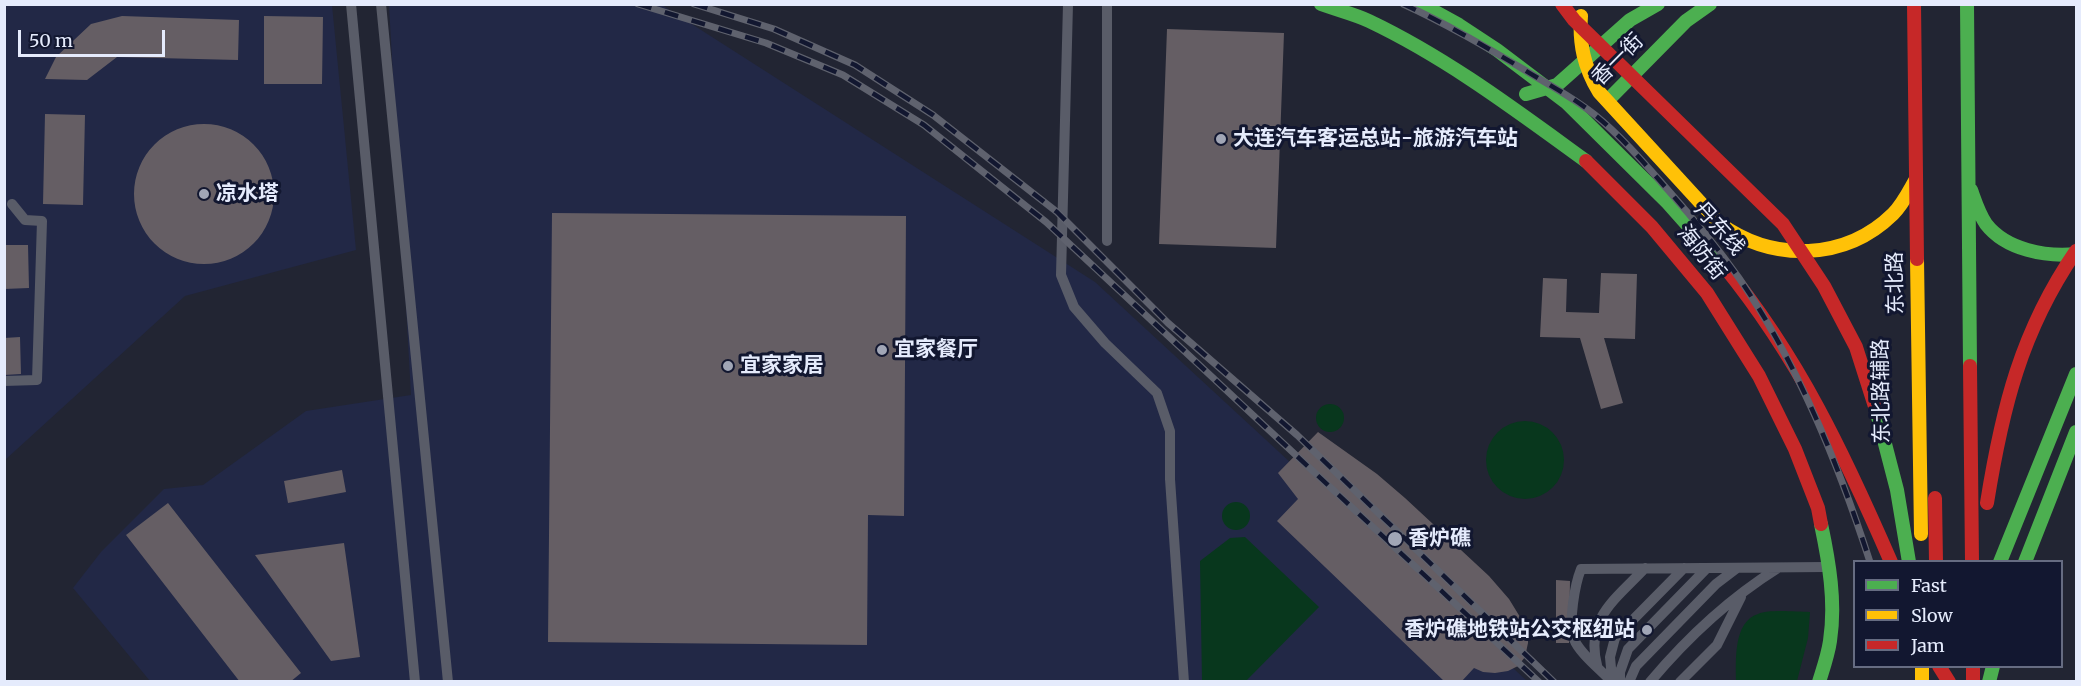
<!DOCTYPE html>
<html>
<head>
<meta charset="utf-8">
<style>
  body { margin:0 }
  #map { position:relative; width:2081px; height:686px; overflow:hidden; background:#222533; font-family:Merriweather,serif }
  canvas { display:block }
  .frame { position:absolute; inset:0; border:6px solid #e5ebfc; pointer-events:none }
  .legend { position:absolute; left:1853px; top:560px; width:210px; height:108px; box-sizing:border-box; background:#121730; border:2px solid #666c82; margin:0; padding:8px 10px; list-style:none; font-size:18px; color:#e5ebfc }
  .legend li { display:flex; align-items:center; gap:12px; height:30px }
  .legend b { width:30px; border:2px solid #666c82 }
  .scale { position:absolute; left:18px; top:30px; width:147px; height:27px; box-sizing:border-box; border:3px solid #e5ebfc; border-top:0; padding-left:8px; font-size:18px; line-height:21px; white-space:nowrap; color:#e5ebfc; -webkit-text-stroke:4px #121730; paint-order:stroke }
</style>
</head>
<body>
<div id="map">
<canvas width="2081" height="686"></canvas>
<div class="frame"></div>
<ul class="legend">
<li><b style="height:8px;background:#4caf50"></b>Fast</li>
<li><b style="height:8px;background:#ffc107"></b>Slow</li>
<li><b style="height:8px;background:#c62828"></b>Jam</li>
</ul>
<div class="scale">50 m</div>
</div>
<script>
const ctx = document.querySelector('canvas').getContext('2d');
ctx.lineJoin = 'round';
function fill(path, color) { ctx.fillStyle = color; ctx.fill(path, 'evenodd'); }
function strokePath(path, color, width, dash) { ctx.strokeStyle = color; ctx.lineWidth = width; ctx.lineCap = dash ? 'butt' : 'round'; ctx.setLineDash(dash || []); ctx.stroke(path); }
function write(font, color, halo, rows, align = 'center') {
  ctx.font = font + ' Merriweather,"Noto Sans SC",serif'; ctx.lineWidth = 6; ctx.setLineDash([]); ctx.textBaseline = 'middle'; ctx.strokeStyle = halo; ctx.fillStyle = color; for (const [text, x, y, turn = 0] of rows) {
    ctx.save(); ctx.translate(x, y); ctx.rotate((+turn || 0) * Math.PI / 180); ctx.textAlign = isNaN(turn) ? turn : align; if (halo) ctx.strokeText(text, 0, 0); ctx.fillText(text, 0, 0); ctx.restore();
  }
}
fill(new Path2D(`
  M5,5H332L356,250L185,296L5,460Z
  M389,5H662L1095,282L1527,681H150L73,588L101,552L164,489L203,485L306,411L411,395Z`), '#222846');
fill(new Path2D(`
  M1316 418a14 14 0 1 1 28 0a14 14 0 1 1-28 0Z
  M1486 460a39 39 0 1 1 78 0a39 39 0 1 1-78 0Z
  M1222 516a14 14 0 1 1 28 0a14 14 0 1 1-28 0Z
  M1245,537L1319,607L1246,681H1202L1200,561L1230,538Z
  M1810,612L1808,638L1797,681H1736C1736,661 1733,622 1758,614C1770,609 1796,612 1810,612Z`), '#08371d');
fill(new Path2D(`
  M122,16L239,20L238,60L117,57L87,80L45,79L56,57L91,24Z
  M264,16L323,17L322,84H264Z
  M1167,29L1284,33L1276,248L1159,244Z
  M45,114L85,115L83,205L43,204Z
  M134 194a70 70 0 1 1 140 0a70 70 0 1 1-140 0Z
  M552,213L906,216L904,516L868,515L867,645L548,642Z
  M4,245H28L29,288L4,289Z
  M1601,273L1637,274L1635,339L1604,338L1623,403L1601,409L1580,338L1540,337L1543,278L1567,279L1566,312L1599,313Z
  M20,337L21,374L4,375V338Z
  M1318,432L1377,474L1405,498L1489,576L1509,599L1528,630V643L1525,657L1518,666L1508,671L1495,673L1483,672L1474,668L1461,682H1445L1277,521L1298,499L1278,473Z
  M342,470L346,492L288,503L284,481Z
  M168,503L301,673L290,682H240L126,535Z
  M344,543L360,657L331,661L255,555Z
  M1556,580L1570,581L1569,643H1556Z`), '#655e64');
strokePath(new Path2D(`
  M351,4L415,682
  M381,4L448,682
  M1068,4L1061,275L1074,307L1105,343L1157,393L1170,431V479L1184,682
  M1107,4V241
  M4,381L37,380L42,221L25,220L12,204
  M1597,665C1585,618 1616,599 1645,568
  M1612,682C1601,670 1579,653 1574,639C1568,623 1575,584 1581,569L1826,567
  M1616,682L1611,668L1610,657L1615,638L1684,568
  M1620,682V672L1628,649L1707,568
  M1629,682L1636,666L1716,584L1737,568
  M1650,682C1687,638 1730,598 1778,568
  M1680,682L1717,645L1741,597`), '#595c68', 10);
strokePath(new Path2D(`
  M1321,4C1337,10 1354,14 1369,21C1447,58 1517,111 1586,161
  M1421,4L1459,25L1497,50L1567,103L1668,203L1724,266
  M1967,4L1970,366
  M1526,94L1557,85L1630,20L1658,4
  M1612,96L1686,21L1710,4
  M1971,190C1975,201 1979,214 1986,224C2006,250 2046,257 2076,254
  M1877,413L1897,490L1909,562
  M2000,562L2076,374
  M2025,562L2076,432
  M1819,682C1823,669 1828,655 1830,641C1836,602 1829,562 1821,524
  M1989,682L1993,666`), '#4caf50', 14);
strokePath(new Path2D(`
  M1581,16C1579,44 1584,67 1599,92L1720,224C1773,262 1845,261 1893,214C1903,204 1909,191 1916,179
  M1917,259L1921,534
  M1922,666V682`), '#ffc107', 14);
strokePath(new Path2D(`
  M1562,4L1574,20L1783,224L1824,286L1856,347L1877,413
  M1914,4L1917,259
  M1586,161L1652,227L1707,293L1759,376L1795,449L1818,508L1821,524
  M1724,266C1799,358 1844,454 1891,562
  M1970,366L1972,562
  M1935,498L1936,562
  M1987,503C2002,409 2021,331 2076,251
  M1939,666L1949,682
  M1973,666V682`), '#c62828', 14);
const rail = new Path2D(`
  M638,4L766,43L843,75L924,125L1046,222L1539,682
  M694,4L774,29L855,65L933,115L1057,212L1168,323L1297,435L1554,682
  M1403,4C1445,23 1484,46 1523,69C1547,84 1573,97 1595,115C1622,137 1645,164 1668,190C1693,218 1717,247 1739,278C1798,364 1838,463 1870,562`);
strokePath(rail, '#5f626e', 7);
strokePath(rail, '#121730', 4.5, [14]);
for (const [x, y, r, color] of [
  [1221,139,6,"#a1a6b6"],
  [204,194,6,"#a1a6b6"],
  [882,350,6,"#a1a6b6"],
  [728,366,6,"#a1a6b6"],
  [1395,539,8,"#a1a6b6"],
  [1647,630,6,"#a1a6b6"]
]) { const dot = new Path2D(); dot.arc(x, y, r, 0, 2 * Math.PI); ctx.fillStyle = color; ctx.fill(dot); strokePath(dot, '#121730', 2); }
write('21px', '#e5ebfc', '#121730', [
  ["香一街",1618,60,-45],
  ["丹东线",1719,229,48],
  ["海防街",1701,253,51],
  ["东北路",1896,283,-91],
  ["东北路辅路",1882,391,-91]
]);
write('bold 21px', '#e5ebfc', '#121730', [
  ["大连汽车客运总站-旅游汽车站",1233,139],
  ["凉水塔",216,194],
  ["宜家餐厅",894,350],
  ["宜家家居",740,366],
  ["香炉礁",1408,539],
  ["香炉礁地铁站公交枢纽站",1635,630,"right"]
], 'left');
</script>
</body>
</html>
